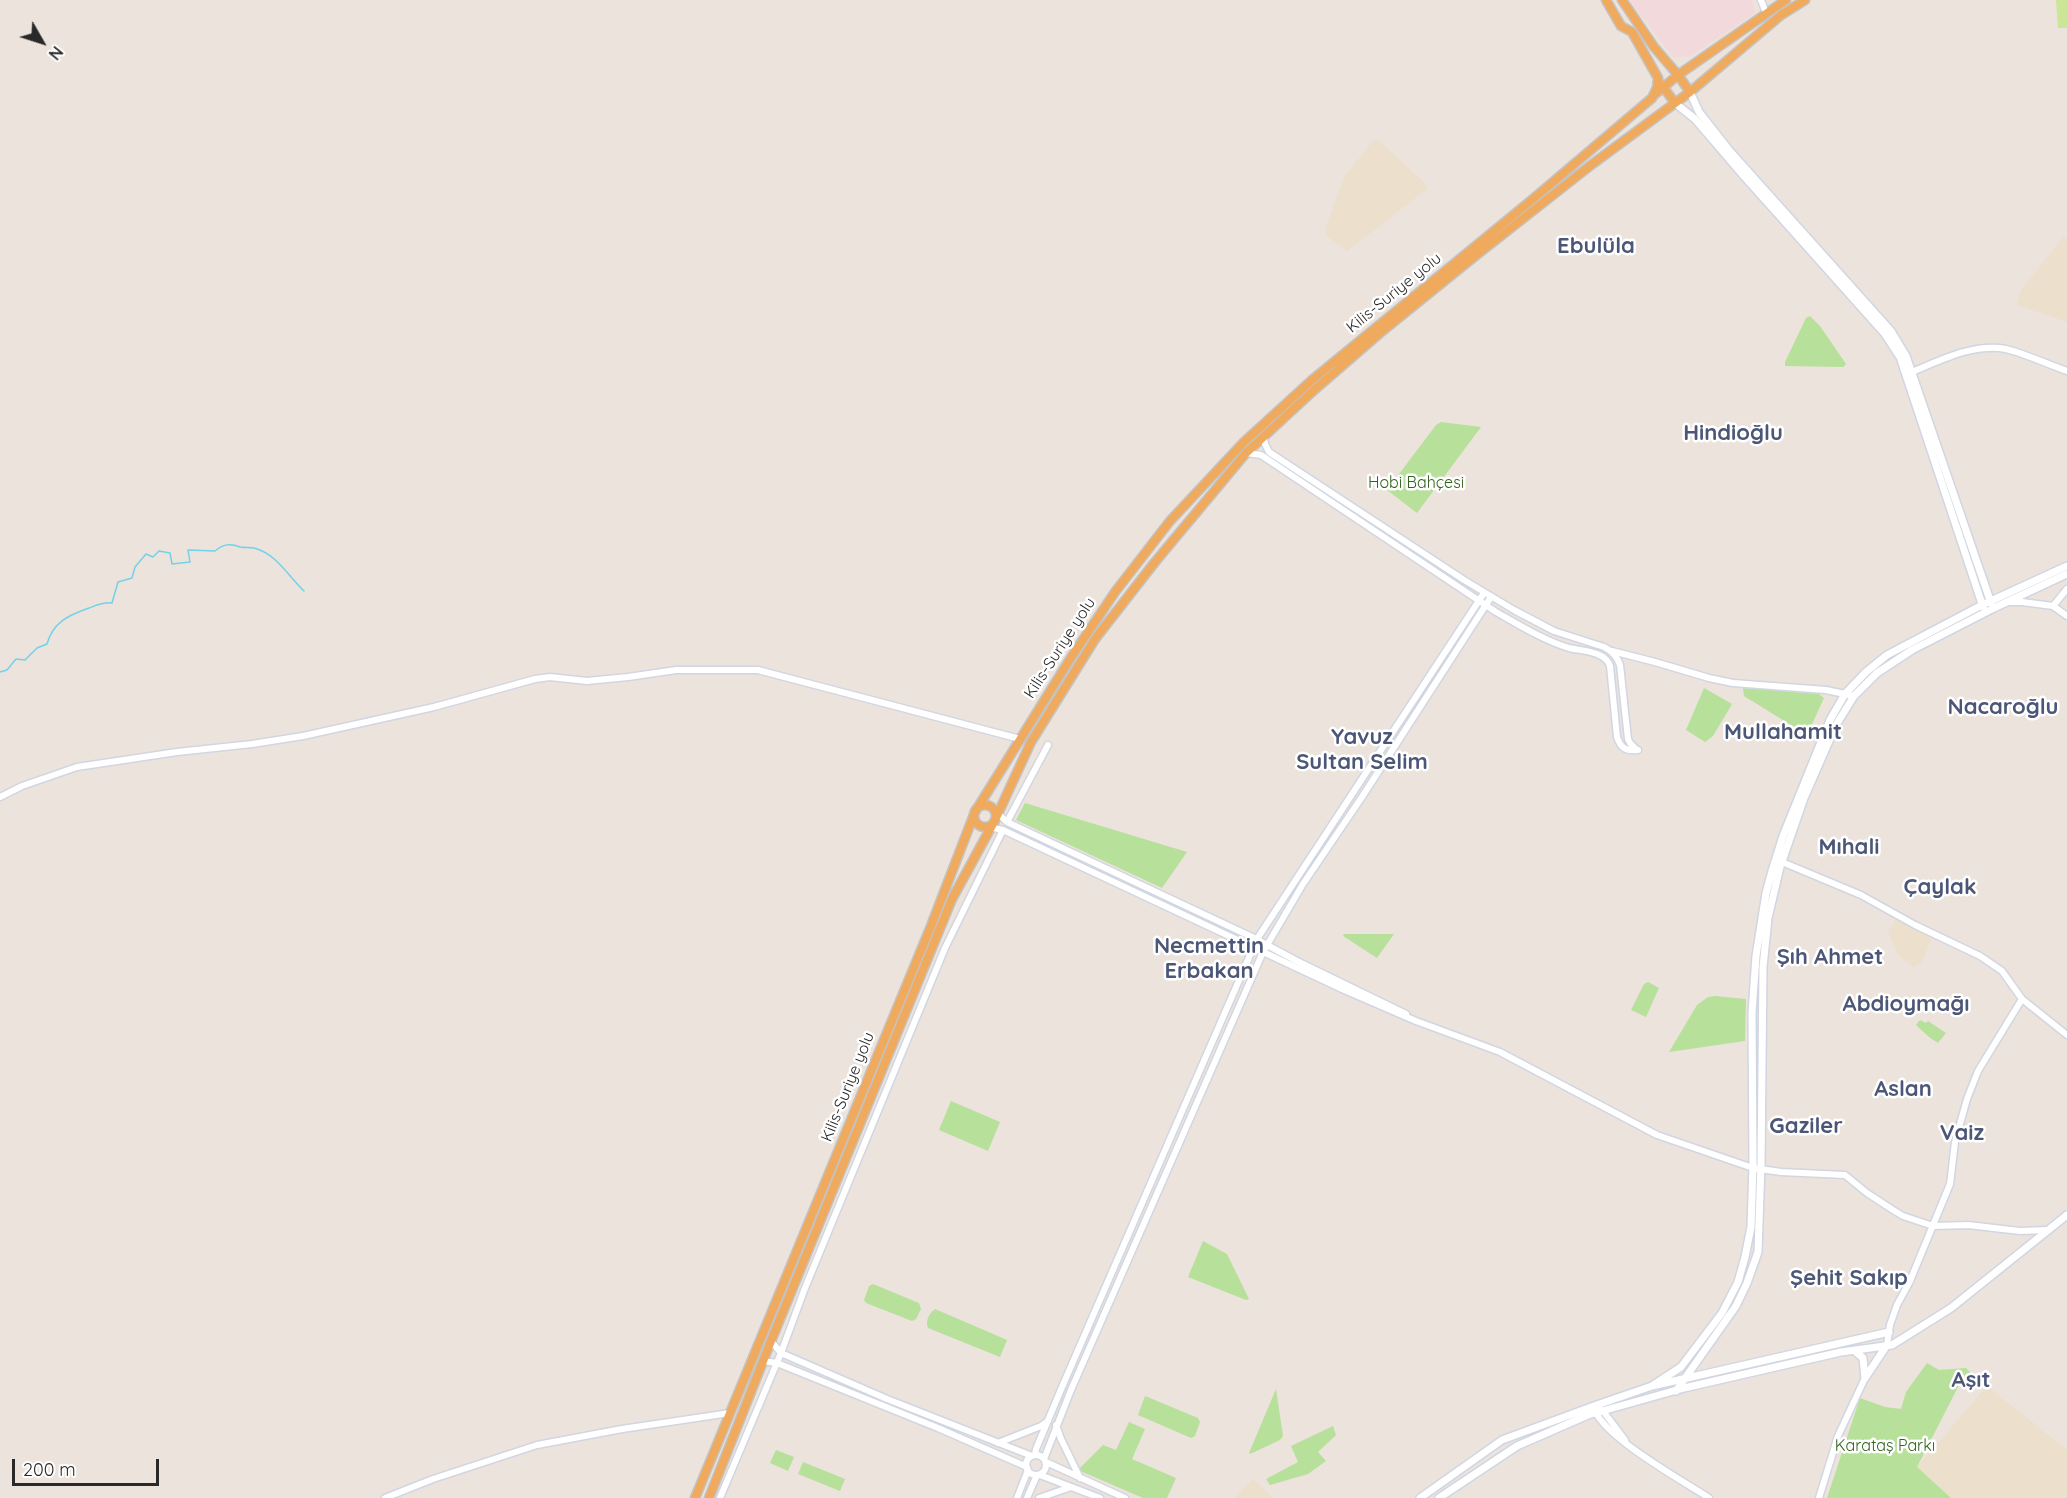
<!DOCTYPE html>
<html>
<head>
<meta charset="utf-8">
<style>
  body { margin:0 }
  #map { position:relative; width:2067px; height:1498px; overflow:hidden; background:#ebe3dc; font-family:Quicksand,sans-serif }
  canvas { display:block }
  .north { position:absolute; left:12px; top:12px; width:60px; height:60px; -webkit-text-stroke:4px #fff; paint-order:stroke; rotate:129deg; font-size:16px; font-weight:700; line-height:24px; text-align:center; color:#292929 }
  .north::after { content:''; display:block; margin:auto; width:21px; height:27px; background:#292929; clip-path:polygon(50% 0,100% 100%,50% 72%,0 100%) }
  .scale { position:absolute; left:12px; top:1459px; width:147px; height:27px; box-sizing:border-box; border:3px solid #292929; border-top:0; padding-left:8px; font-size:18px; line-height:21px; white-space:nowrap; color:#292929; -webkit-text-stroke:4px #fff; paint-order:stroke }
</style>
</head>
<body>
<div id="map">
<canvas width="2067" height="1498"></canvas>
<div class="north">N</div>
<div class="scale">200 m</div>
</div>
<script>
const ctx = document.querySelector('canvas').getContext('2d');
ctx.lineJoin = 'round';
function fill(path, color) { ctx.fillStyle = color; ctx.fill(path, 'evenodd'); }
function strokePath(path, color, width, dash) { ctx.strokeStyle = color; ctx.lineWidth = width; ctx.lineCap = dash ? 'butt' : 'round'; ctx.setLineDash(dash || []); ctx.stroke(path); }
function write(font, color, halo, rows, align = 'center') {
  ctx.font = font + ' Quicksand,sans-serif'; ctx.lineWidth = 5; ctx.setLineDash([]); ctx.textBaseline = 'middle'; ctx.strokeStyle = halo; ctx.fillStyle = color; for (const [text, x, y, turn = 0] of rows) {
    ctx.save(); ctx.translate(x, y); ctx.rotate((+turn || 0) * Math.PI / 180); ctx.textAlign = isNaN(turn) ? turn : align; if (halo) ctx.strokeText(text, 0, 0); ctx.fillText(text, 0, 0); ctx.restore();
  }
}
fill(new Path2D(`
  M1378,140L1426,184L1427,189L1347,251L1327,236L1325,230L1344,177L1373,141Z
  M2064,236L2067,239V322L2017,305L2021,290Z
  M1896,918L1932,937L1922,962L1913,967L1899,956L1888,933Z
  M1987,1386L2067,1450V1498H1951L1917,1467Z
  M1253,1479L1273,1498H1234Z`), '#ecdfcc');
fill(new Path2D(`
  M1629,0H1752L1755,13L1689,57H1673Z`), '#f2d9dc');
fill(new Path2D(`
  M1810,316L1820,326L1846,364L1843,367L1785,366V362L1806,318Z
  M1441,422L1481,427L1417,513L1387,490L1436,425Z
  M1704,688L1732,704L1713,736L1705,742L1686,730Z
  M1743,688L1819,694L1824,698L1807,735L1744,696Z
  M1025,803L1187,852L1162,888L1016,820Z
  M1344,934H1394L1377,958L1343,936Z
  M1648,982L1659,988L1646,1017L1631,1010L1644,984Z
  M1715,996L1746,999L1745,1041L1669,1052L1697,1005L1708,997Z
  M1920,1020L1926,1023L1928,1021L1946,1033L1938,1043L1929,1037L1916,1025Z
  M951,1101L1000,1122L988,1151L939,1130Z
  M1203,1241L1227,1254L1249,1299L1246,1300L1188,1277Z
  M873,1284L919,1303L921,1309L916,1319L912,1321L866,1303L864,1300L869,1286Z
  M935,1309L1007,1340L1000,1357L928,1328C925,1322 929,1313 935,1309Z
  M1927,1363L1939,1370L1966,1368L1971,1373L1958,1387L1917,1467L1951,1498H1827L1860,1398L1885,1407L1901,1409L1906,1392Z
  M1276,1389L1283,1436L1280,1440L1250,1454L1249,1453Z
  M1145,1396L1198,1418L1200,1422L1195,1436L1191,1438L1138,1415Z
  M1129,1422L1145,1429L1132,1459L1176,1478L1167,1498H1143L1078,1470L1103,1445L1116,1450Z
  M1333,1426L1336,1435L1318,1452L1326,1461L1308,1474L1270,1485L1266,1479L1298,1462L1291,1446Z
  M776,1450L794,1457L788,1471L770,1463Z
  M803,1462L845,1479L840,1491L798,1474Z`), '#b7e09a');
fill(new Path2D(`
  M2056,0H2067V28H2058Z`), '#cae696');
strokePath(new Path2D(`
  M0,672L7,670L16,659L25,660L37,648L47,644C53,622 69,615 89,608C97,605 103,602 112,603L118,582L132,578L135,567L146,554L153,557L159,551L170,553L172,564L190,562L188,550L215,551C223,544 230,543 240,547C245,548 250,547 254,548C277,554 288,576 304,591`), '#73d2e9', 1.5);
const tertiary = new Path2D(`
  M1761,0L1766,13
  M1907,372H1912C1941,360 1974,343 2006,349C2026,354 2047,364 2067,371
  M1264,437L1265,444L1269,452L1464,580L1514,610L1554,631L1604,647C1612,651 1617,656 1620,665L1628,739L1630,743L1637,750
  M1246,453L1261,455L1496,612C1519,625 1543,640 1569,648C1582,651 1605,651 1610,666L1617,737C1621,749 1626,751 1638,750
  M2008,602H2022L2053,606L2067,616
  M2053,606L2067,589
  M1612,651L1655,662L1709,678L1733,683L1826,690L1854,696
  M0,797L22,786L77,767L177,752L252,744L303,736L434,707L535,679L550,677L587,681L628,677L676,670H758L1020,739
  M994,810L1007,822L1252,937L1297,961L1406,1014
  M1007,822L1048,745
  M984,826L1003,830L1342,989L1416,1021L1500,1052L1657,1135L1753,1168L1781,1172L1845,1175L1867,1193L1893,1210L1903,1216L1933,1226L1968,1225L2020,1231L2048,1230
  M1782,862L1861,895L1915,925L1980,956L2002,971L2022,999L2067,1035
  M771,1341L781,1353L887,1399L1032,1456
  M1887,1345L1890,1325L1897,1305L1910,1281L1950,1184L1955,1142L1967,1099L1978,1071L2022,999
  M763,1361L777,1363L938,1428L1027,1467
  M1594,1406C1596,1433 1685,1482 1709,1498
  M1599,1409L1603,1411L1625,1440
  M1056,1425L1061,1439L1080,1478
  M998,1443L1041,1426L1048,1421
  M1035,1455L1036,1449L1062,1387L1257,939L1484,593
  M1026 1465a10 10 0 1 1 20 0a10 10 0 1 1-20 0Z
  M1044,1459L1071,1390L1263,952L1303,884L1362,797L1491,597
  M1046,1462L1125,1498
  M1040,1475L1100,1498
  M385,1498L433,1479L537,1445L622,1429L730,1413
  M720,1498L781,1353L805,1288L945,948L1003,830
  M1017,1498L1028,1470
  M1027,1498L1037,1475
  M1039,1498L1071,1487
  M1819,1498L1838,1436L1865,1378`);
const secondary = new Path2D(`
  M1690,92L1699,112L1728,149L1891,331L1906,356L1991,603
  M1675,103L1695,119L1743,175L1885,334L1900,357L1983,607
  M1855,1351L1863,1358L1865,1378
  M1865,1378L1887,1345
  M1652,1386L1681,1367L1722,1313L1738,1282L1745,1257L1751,1227L1753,1165L1752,1013L1756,956L1766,893L1772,871L1783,836L1830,720L1845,694L1866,672L1887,655L1982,605L2067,566
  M1676,1391L1736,1306L1747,1283L1758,1252L1761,1164L1763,967L1768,918L1780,867L1804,798L1836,725L1854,696L1877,673L1912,650L1994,608L2067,574
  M1420,1498L1502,1440L1594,1406L1652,1386L1889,1332
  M1439,1498L1517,1446L1588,1415L1684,1388L1841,1352L1892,1345L1951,1308L2067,1215`);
const trunk = new Path2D(`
  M1622,0L1654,47L1678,75L1690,92
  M1661,84L1675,103
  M1654,95L1678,75L1786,0
  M974 816a11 11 0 1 1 22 0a11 11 0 1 1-22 0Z
  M695,1498L931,926L975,812L1072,656L1115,592L1170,521L1244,442L1312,380L1533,199L1652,98L1657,88L1658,78L1632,32L1621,26L1606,0
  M709,1498L771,1341L952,899L995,820L1031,742L1095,639L1155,562L1246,453L1313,391L1380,333L1474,257L1591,165L1690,92L1781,15L1805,0`);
strokePath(tertiary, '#d1d6e2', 9);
strokePath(secondary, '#d1d6e2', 10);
strokePath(trunk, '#c3c3c3', 11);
strokePath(tertiary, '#fff', 6);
strokePath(secondary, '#fff', 7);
strokePath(trunk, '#f0aa5e', 8);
write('16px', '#292929', '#fff', [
  ["Kilis-Suriye yolu",1394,293,-39],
  ["Kilis-Suriye yolu",1060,648,-57],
  ["Kilis-Suriye yolu",848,1087,-68]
]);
write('16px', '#31631d', '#fff', [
  ["Hobi Bahçesi",1416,483],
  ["Karataş Parkı",1885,1446]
]);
write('bold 22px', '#4c5778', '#fff', [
  ["Ebulüla",1596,246],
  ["Hindioğlu",1733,433],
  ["Nacaroğlu",2003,707],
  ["Mullahamit",1783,732],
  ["Yavuz",1362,737],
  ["Sultan Selim",1362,762],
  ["Mıhali",1849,847],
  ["Çaylak",1940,887],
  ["Necmettin",1209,946],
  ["Erbakan",1209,971],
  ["Şıh Ahmet",1830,957],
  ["Abdioymağı",1906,1004],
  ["Aslan",1903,1089],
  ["Gaziler",1806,1126],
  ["Vaiz",1962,1133],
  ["Şehit Sakıp",1849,1278],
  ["Aşıt",1971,1380]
]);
</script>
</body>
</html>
